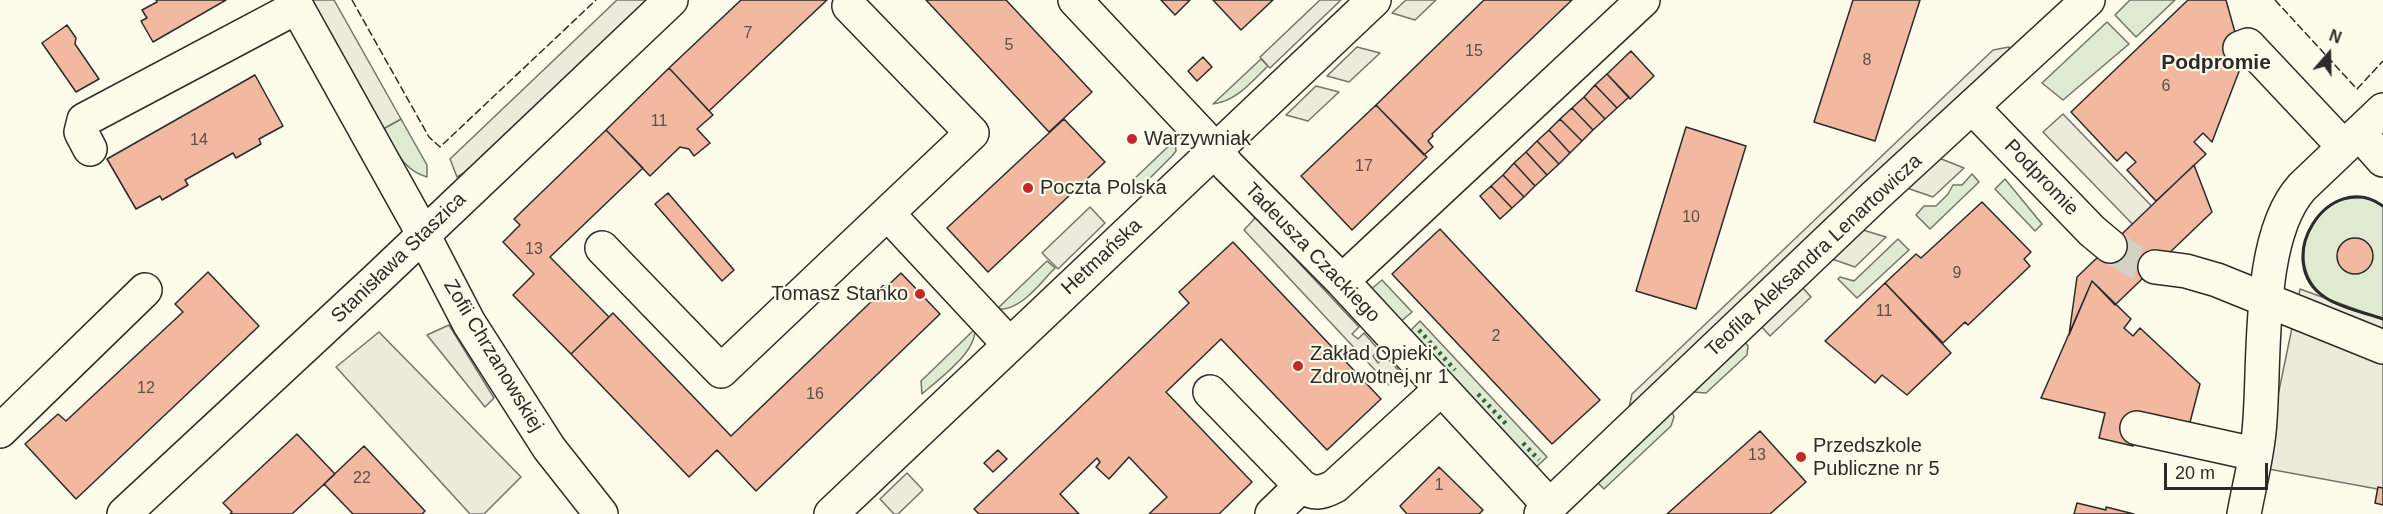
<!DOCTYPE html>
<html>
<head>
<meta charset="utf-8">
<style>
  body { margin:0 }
  #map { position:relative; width:2383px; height:514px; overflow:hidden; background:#fdfbea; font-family:Helvetica,sans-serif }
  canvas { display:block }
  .north { position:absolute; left:2299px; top:24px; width:60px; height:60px; -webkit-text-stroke:4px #fdfbea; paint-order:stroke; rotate:20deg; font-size:16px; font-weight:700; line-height:24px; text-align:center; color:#2b2b2b }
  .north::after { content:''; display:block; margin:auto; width:21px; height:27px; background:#2b2b2b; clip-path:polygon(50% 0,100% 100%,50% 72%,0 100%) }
  .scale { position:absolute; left:2164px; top:463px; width:104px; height:27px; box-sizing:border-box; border:3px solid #2b2b2b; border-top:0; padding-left:8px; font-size:18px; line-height:21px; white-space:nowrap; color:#2b2b2b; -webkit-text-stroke:4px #fdfbea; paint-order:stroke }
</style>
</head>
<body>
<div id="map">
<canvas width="2383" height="514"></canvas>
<div class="north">N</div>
<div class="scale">20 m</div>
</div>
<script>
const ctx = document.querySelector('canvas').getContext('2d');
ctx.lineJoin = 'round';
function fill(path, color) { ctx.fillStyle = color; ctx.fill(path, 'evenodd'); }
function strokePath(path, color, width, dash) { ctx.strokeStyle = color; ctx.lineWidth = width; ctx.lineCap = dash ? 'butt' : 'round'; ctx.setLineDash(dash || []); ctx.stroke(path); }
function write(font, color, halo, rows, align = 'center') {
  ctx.font = font + ' Helvetica,sans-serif'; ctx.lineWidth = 4.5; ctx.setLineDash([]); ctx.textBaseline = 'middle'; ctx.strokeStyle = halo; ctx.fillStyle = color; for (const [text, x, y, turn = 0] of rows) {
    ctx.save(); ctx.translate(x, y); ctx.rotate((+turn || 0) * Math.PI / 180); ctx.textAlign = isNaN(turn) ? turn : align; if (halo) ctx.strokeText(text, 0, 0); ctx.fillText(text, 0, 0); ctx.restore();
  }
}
const green = new Path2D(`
  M2130,0H2175L2136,37L2115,15Z
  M2107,22L2129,44L2063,100L2042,83Z
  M1261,59L1268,66C1251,82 1237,101 1213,104Z
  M401,119L427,165V177C403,170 395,149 383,129Z
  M1175,140L1176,151L1172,156L1141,187L1133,180Z
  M1972,174L1979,182L1930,229L1916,215L1924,206H1936L1948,194L1953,185H1962Z
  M2005,179L2042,224L2035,231L1995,189Z
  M2365,197L2376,201L2383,206V319C2367,313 2340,307 2326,298C2292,274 2299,223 2333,204C2342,198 2354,198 2365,197Z
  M1898,239L1909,250L1857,298L1838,279L1840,277L1854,281Z
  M1047,261L1055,268C1040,283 1020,312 997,309Z
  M1382,280L1412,312L1399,323L1369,291Z
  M1420,321L1547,457L1535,468L1408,333Z
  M975,329C976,353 939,379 922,394L921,381Z
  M1745,342L1748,346L1747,355L1706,393L1693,392Z
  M1672,411L1674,417L1671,426L1604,489L1597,482Z`);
fill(green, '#deebd1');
strokePath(green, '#74746e', 1.5);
const parking = new Path2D(`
  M311,0H334L401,119L383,129Z
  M617,0H648L467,171L457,177L450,159Z
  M1320,0H1341L1270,68L1268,66L1260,57Z
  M1406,0H1436L1415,20L1392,13Z
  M1357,47L1380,53L1349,82L1327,76Z
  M2009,47L2010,51L1629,408L1632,394L1993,50Z
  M1316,86L1339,92L1308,121L1286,115Z
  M2063,114L2165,220L2146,238L2043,132Z
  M1939,158L1964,168L1933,197L1907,188Z
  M1090,207L1105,223L1058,269L1042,253Z
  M1256,217L1359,327L1352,334L1358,339L1364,333L1379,350L1373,356L1378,363L1386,357L1401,373L1389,385L1244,230Z
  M1863,230L1886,237L1855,267L1832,259Z
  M1802,287L1811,297L1770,336L1761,326Z
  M2300,289L2383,319V490L2263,468Z
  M449,325L494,398L485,407L427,335Z
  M379,332L521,477L484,514H470L336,367Z
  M907,473L923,490L898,514H894L880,499Z`);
fill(parking, '#eceadb');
strokePath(parking, '#74746e', 1.5);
const building = new Path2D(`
  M156,0H226L153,42L141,21L147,18L142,10L157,2Z
  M741,0H827L709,111L669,68Z
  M926,0H1006L1092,92L1049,132Z
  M1161,0H1190L1175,15Z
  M1213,0H1273L1241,30Z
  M1484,0H1572L1432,134L1433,136L1428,141L1433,147L1424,155L1376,105Z
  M1853,0H1920L1875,141L1814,122Z
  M2188,0H2226L2243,61L2212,142L2203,133L2194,142L2206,154L2156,201L2127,170L2136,162L2126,152L2117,161L2071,112Z
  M67,25L76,38L75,44L99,79L76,92L42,43Z
  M1631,51L1654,76L1630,99L1607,74Z
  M1203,57L1212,67L1197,81L1188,71Z
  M669,68L713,115L697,129L710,143L694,156L689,149L680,147L650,176L606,130Z
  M1607,74L1629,97L1617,108L1595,85Z
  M255,75L283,126L259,139L261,144L236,158L233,153L185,180L188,185L162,200L160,196L136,209L107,159Z
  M1595,85L1617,108L1605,119L1584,97Z
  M1584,97L1605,119L1593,130L1572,108Z
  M1376,105L1427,157L1352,230L1301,176Z
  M1572,108L1593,130L1582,141L1560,119Z
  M1064,119L1105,162L988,272L947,228Z
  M1560,119L1582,141L1570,153L1549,130Z
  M1686,127L1746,146L1696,309L1636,291Z
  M606,130L643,168L550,257L609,317L571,354L513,295L534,274L503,242L520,225L514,219Z
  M1549,130L1570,153L1559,164L1537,141Z
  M1537,141L1559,164L1547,175L1526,152Z
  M1526,152L1547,175L1535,186L1514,163Z
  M1514,163L1535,186L1524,197L1503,175Z
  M2194,165L2212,212L2115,305L2092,281L2069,335L2077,277Z
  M1503,175L1524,197L1512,208L1491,186Z
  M1491,186L1512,208L1500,219L1480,196Z
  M668,193L734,270L722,281L655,204Z
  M1982,202L2031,252L2024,259L2030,266L1968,325L1965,322L1943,343L1885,283L1916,254L1921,258Z
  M1440,229L1600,400L1552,444L1392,274Z
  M2337 256a18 18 0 1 1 36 0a18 18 0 1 1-36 0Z
  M1233,242L1381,399L1327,450L1221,339L1166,392L1252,482L1219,514H1149L1167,497L1129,457L1109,479L1096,467L1100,462L1097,458L1060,494L1079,514H979L974,509L1189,303L1179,292Z
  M208,272L259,326L76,499L25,444L58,414L66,421L127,364L183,312L175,304Z
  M901,273L940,314L756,491L717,450L689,477L571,354L613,313L731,436Z
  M2092,281L2131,319L2124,328L2133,336L2140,328L2200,384L2189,426L2140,415L2133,446L2099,438L2105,413L2041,398Z
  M1885,283L1951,353L1907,395L1882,375L1875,383L1825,341Z
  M1760,431L1806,482L1770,514H1667Z
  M297,434L335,474L292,514H230L232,512L223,503Z
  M364,446L425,511L422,514H353L324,484Z
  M998,450L1007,459L993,472L984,463Z
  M1439,467L1483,510L1479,514H1407L1400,506Z
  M2378,487L2383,488V505L2375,503Z
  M2077,503L2106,510V507L2134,514H2074Z`);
fill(building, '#f2b8a0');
strokePath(building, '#2b2b2b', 1.5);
strokePath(new Path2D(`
  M2110,246L2134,261L2155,267`), '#d3d1c4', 33, [33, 16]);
const minor = new Path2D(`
  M293,0L415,219L469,323L549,448L601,514
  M1075,0L1200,133L1228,166L1342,281L1550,506
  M2240,48L2248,45L2344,147
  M1973,108L2092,231L2110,246
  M2359,133L2383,160
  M90,149L81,132L84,120L297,7
  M888,214L1009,344
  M602,248L721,371L972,133L849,6
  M2155,267L2186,271L2217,280L2383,347
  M1342,281L1643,0
  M1210,392L1301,486C1314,495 1322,493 1335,486L1441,389
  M2137,428L2255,454
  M0,431L145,290
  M124,514L377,279L671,0
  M831,514L1374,0
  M1272,514L1301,486
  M1541,514L1875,196L2088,0
  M2244,514C2249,487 2256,460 2259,432C2266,365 2255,239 2302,187L2383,110`);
strokePath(minor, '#2b2b2b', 36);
strokePath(minor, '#fdfbea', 33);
strokePath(new Path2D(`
  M1419,330L1455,370
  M1478,394L1507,425
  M1523,443L1539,460`), '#34623c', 4.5, [3, 4.5]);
strokePath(new Path2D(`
  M352,0L429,137L440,147L596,0
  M2275,0L2357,89L2383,61`), '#2b2b2b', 1.5, [8, 3]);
strokePath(new Path2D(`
  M2383,206C2329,167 2269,262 2326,298C2341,308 2366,313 2383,319`), '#2b2b2b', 3);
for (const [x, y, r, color] of [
  [1132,139,6,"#c62828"],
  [1028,188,6,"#c62828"],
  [920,294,6,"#c62828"],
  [1298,366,6,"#c62828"],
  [1801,457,6,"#c62828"]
]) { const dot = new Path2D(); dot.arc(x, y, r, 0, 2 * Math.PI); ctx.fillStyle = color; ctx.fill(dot); strokePath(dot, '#fdfbea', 2); }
write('16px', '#5d4e48', null, [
  ["7",748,34],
  ["5",1009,46],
  ["15",1474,52],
  ["8",1867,61],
  ["6",2166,87],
  ["11",659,122],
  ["14",199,141],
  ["17",1364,167],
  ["10",1691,218],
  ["13",534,250],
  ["9",1957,274],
  ["11",1884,312],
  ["2",1496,337],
  ["12",146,389],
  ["16",815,395],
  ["13",1757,456],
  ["22",362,479],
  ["1",1439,486]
]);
write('20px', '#2b2b2b', '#fdfbea', [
  ["Warzywniak",1144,139],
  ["Poczta Polska",1040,188],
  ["Tomasz Stańko",908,294,"right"],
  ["Zakład Opieki",1310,354],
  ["Zdrowotnej nr 1",1310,377],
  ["Przedszkole",1813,446],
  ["Publiczne nr 5",1813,469]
], 'left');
write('20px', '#2b2b2b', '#fdfbea', [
  ["Podpromie",2041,178,46],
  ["Tadeusza Czackiego",1312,253,46],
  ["Teofila Aleksandra Lenartowicza",1814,256,-43],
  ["Hetmańska",1102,257,-43],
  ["Stanisława Staszica",399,258,-44],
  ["Zofii Chrzanowskiej",493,356,59]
]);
write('bold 21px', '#2b2b2b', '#fdfbea', [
  ["Podpromie",2216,63]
]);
</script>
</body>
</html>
